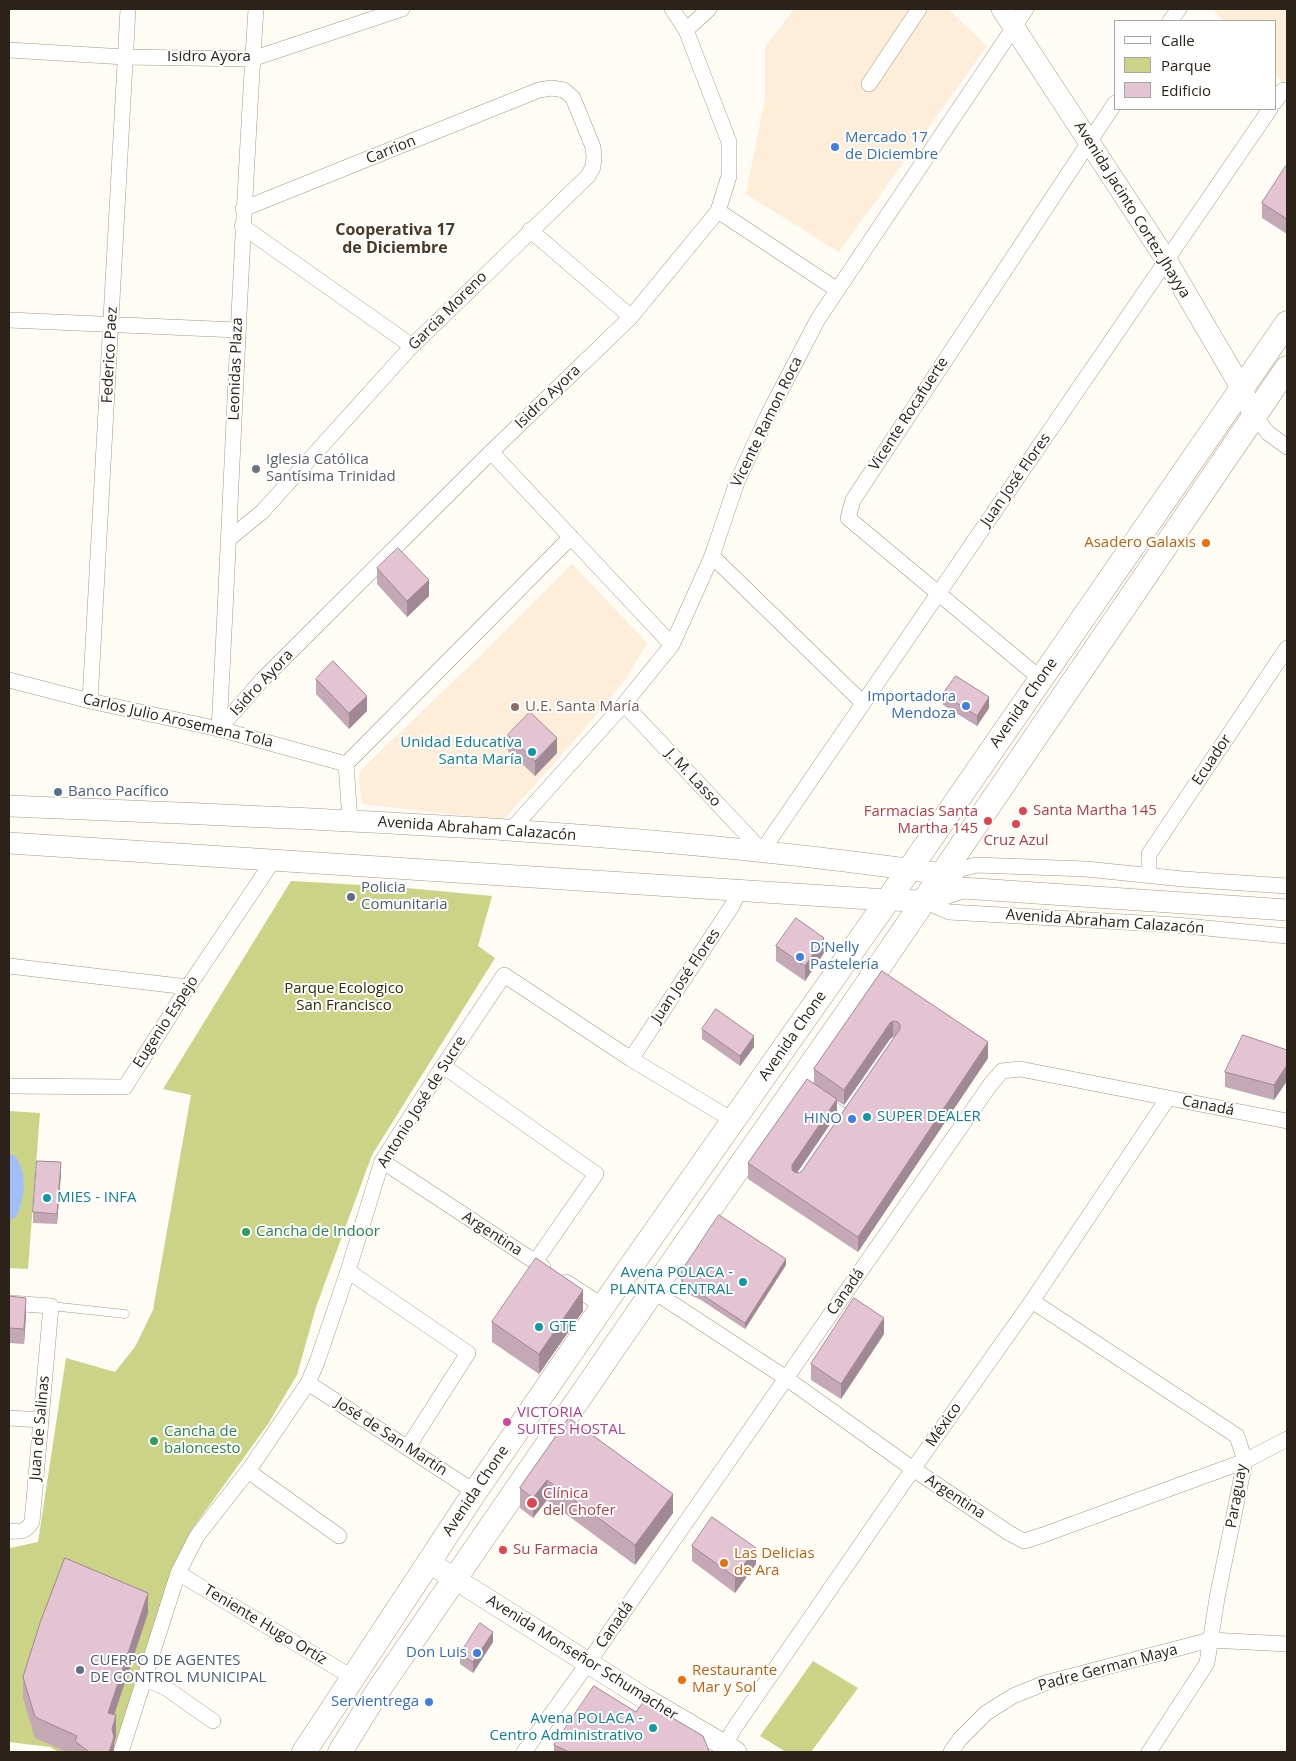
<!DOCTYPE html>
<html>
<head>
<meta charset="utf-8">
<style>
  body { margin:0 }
  #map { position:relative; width:1296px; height:1761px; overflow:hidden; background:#fffbf5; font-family:"Open Sans",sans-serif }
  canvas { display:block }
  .frame { position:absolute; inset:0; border:10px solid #2b2319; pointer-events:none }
  .legend { position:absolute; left:1114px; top:20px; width:162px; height:90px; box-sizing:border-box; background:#fff; border:1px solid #aaa7a3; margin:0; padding:6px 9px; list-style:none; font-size:15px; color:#2b2319 }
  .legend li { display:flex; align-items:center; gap:10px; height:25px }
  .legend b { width:25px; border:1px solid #aaa7a3 }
</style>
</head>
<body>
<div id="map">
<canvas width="1296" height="1761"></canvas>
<div class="frame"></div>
<ul class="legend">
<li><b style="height:6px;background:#fff"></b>Calle</li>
<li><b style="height:14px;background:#cad386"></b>Parque</li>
<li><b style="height:14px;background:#e4c3d3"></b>Edificio</li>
</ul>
</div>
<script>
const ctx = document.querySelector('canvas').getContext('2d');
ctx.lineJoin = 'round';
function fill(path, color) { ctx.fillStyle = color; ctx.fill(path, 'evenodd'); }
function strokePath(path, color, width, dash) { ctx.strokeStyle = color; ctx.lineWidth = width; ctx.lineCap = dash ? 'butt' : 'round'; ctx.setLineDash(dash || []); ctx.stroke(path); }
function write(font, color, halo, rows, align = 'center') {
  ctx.font = font + ' "Open Sans",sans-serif'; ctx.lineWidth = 4; ctx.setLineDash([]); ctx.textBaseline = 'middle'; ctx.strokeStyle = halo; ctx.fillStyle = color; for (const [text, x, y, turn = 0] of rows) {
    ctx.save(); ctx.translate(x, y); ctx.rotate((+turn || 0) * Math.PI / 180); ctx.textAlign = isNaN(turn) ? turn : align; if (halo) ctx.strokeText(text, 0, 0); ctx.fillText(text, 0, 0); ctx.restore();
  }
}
fill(new Path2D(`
  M794,9H948L987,46L839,252L746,194L765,99V47Z
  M1213,9H1287V77L1283,83L1275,74V21H1224Z
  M572,564L647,643L625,680L580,734L503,820L362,804L359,779L361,770L479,657Z`), '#fdedd9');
fill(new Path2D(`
  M291,881L396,887L492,896L478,946L495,958L372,1155L316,1307L297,1375L268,1424L193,1528L176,1572L118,1752H58L50,1747L9,1742V1554L10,1548L38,1542L66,1358L115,1372L135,1347L153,1310L191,1095L163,1089Z
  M9,1111L40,1113L28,1269L9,1268Z
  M813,1661L858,1688L811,1752H786L760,1736Z`), '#cad386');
strokePath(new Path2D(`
  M9,1163C18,1177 15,1196 9,1211`), '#9fbefa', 18);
const lane = new Path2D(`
  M830,1103L845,1113L840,1120
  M51,1306L125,1314`);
const street = new Path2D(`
  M1170,21L1179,9
  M686,30L709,9
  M9,50L125,57L252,59L402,9
  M869,84L919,9
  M1275,102L1283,90
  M718,211L836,289
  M242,226L412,346
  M530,230L631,317
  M9,320L237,330
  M1254,416L1268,433L1287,447
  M491,452L672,645
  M230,538L262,512L412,346L588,176L593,167L594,157L593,147L573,98L564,90L552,88L539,90L243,209
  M712,556L863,703
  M1041,679L848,518L853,500L1115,103
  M9,680L90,701L219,729L346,764
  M90,701L128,9
  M624,704L762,851L1270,109
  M219,729L262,680L491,452L631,317L718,211L729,176V142L686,30L672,9
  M219,729C232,489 240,249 256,9
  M350,821L346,764L571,537
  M510,831L624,704L672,645L712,556L737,482L768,415L818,319L1026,9
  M943,874L976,865L1086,869L1183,879L1287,886
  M1149,875V854L1287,648
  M924,901L949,912L1176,925L1287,936
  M9,966L188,987
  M631,1059L732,906L739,891
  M443,1066L596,1174L535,1262
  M9,1086L125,1087L188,987L273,861
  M382,1161L543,1267
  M348,1271L468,1353L408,1447
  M566,1282L603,1306
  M653,1291L786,1378L913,1469L1009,1533L1024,1541L1043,1535L1245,1461L1287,1439
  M1032,1301L1237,1436L1245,1461L1217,1598L1207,1663L1149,1752
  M9,1303L51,1306L32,1522C26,1532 20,1532 9,1531
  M308,1383L475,1492
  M9,1418L41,1420
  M248,1471L339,1536
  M178,1573L352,1677
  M145,1679L166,1688L213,1721
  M121,1752L178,1573L197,1536L248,1471L308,1383L317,1362L348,1271L382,1161L443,1066L504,975L631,1059L734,1121
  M524,1752L588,1663L990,1085L1002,1071L1020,1069L1287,1121
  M722,1752L733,1730L913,1469L1032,1301L1168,1098
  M951,1752L960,1739L986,1713L1013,1696L1045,1683L1210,1640L1287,1644`);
const secondary = new Path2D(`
  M1002,9L1167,261L1242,389L1254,416
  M9,806C321,819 634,829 943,874L954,882
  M9,843L887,900L924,901L962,888L1287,910
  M428,1562L644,1698L736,1752`);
const primary = new Path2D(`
  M304,1752L475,1492L603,1306L909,870L1287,323
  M340,1752L377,1692L677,1256L855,1002L1287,368`);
strokePath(lane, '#ac977e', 9);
strokePath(street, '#ac977e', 16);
strokePath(secondary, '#ac977e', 22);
strokePath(primary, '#ac977e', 25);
strokePath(lane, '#fff', 8);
strokePath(street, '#fff', 15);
strokePath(secondary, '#fff', 21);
strokePath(primary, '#fff', 24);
fill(new Path2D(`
  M1287,167V234L1262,218V203Z
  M377,568L429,596L407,617L377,584Z
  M316,679L367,711L349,729L316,694Z
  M943,694L989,708L977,726L943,705Z
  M508,735L557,753L535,776L508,751Z
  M776,946L824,953L805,981L776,961Z
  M882,971L988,1058L858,1252L748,1179V1163L814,1083V1069ZM893,1037H895L802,1171L799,1173H797L837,1114V1101L844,1105L890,1039Z
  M702,1029L754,1047L740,1066L702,1039Z
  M1287,1050V1081L1274,1100L1225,1087V1072Z
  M61,1173L57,1224L33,1223V1212Z
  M786,1265L745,1329L701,1300L683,1292L681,1278V1272Z
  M9,1296L26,1314L24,1344L9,1343Z
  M583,1311L539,1374L492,1342V1322Z
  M884,1334L841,1399L811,1380V1364Z
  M569,1418L673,1513L635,1565L547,1500L533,1518L520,1508V1488Z
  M692,1546L756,1564L735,1593L692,1561Z
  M148,1613L114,1715L116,1736L114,1744V1752H67L35,1738L23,1698V1677Z
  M493,1642L473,1673L460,1664V1654Z
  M636,1712L709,1752H554V1745Z`), '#c4a8b5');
fill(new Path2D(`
  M429,580V596L407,617V601Z
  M367,696V711L349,729V713Z
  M989,697V708L977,726V716Z
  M557,738V753L535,776V761Z
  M824,938V953L805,981V966Z
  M893,1021V1037L890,1039L844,1105V1090L890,1023Z
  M754,1036V1047L740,1066V1056Z
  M988,1042V1058L858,1252V1237Z
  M1287,1065V1081L1274,1100V1085Z
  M837,1099V1114L792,1180V1165Z
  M61,1162V1173L57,1224V1214Z
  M786,1259V1265L745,1329V1323Z
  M583,1290V1311L539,1374V1354Z
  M26,1298V1314L24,1344V1329Z
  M884,1318V1334L841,1399V1384Z
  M547,1480V1500L533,1518V1498Z
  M673,1494V1513L635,1565V1545Z
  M756,1548V1564L735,1593V1577Z
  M148,1593V1613L108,1733V1713Z
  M493,1632V1642L473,1673V1662Z
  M116,1715V1736L114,1744V1752H109L112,1729Z`), '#a08894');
const building = new Path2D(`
  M1286,166L1287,167V219L1262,203Z
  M398,548L429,580L407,601L377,568Z
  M333,661L367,696L349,713L316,679Z
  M956,676L989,697L977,716L943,694Z
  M530,712L557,738L535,761L508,735Z
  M796,918L824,938L805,966L776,946Z
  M882,971L988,1042L858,1237L748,1163L807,1079L837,1099L792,1165V1170L794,1172L799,1173L802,1171L900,1029V1025L898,1022L893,1021L890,1023L844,1090L814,1069Z
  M716,1009L754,1036L740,1056L702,1029Z
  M1243,1035L1287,1050V1065L1274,1085L1225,1072Z
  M37,1161L61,1162L57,1214L33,1212Z
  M719,1215L786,1259L745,1323L701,1294L683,1286L681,1272Z
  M536,1258L583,1290L539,1354L492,1322Z
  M9,1296L26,1298L24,1329L9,1328Z
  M854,1298L884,1318L841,1384L811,1364Z
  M569,1418L673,1494L635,1545L547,1480L533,1498L520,1488Z
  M712,1517L756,1548L735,1577L692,1546Z
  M65,1558L148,1593L108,1713L116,1715L112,1729L114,1737L109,1752H89L75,1741L77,1736L35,1717L23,1677L40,1623Z
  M480,1623L493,1632L473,1662L460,1654Z
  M594,1686L636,1712L644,1701L703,1736L709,1751L708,1752H569L554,1745Z`);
fill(building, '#e4c3d3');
strokePath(building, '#a08894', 1);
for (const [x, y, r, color] of [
  [835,147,5,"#3f7fe0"],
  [256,469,5,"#6b7280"],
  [1206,543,5,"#e8710a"],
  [966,706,5,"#3f7fe0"],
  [515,707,5,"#8d6e63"],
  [532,752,5,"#0f9aa8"],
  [58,792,5,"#5c6f8a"],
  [1023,811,5,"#e0444e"],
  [988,821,5,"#e0444e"],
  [1016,824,5,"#e0444e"],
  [351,897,5,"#5c6f8a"],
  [800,957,5,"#3f7fe0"],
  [867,1117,5,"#0f9aa8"],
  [852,1119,5,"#3f7fe0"],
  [47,1198,5,"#0f9aa8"],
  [246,1232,5,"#2e9e5b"],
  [743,1282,5,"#0f9aa8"],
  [539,1327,5,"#0f9aa8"],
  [507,1422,5,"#d1479c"],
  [154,1441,5,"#2e9e5b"],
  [532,1503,6,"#e0444e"],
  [503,1550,5,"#e0444e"],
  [724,1563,5,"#e8710a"],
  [477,1653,5,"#3f7fe0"],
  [80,1670,5,"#5c6f8a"],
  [682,1680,5,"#e8710a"],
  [429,1702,5,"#3f7fe0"],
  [653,1728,5,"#0f9aa8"]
]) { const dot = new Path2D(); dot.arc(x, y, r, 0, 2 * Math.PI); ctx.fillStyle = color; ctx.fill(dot); strokePath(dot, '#fff', 2); }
write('15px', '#2b2319', '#fff', [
  ["Isidro Ayora",209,57],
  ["Carrion",391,150,-22],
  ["Avenida Jacinto Cortez Jhayya",1132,210,58],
  ["Garcia Moreno",448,311,-45],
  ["Federico Paez",110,355,-87],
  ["Leonidas Plaza",236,369,-88],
  ["Isidro Ayora",548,397,-44],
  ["Vicente Rocafuerte",909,414,-57],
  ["Vicente Ramon Roca",767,422,-64],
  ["Juan José Flores",1016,480,-55],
  ["Isidro Ayora",262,683,-47],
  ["Avenida Chone",1024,703,-55],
  ["Carlos Julio Arosemena Tola",178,721,13],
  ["Ecuador",1212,760,-56],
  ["J. M. Lasso",693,778,47],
  ["Avenida Abraham Calazacón",477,829,4],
  ["Avenida Abraham Calazacón",1105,922,4],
  ["Juan José Flores",686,976,-56],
  ["Eugenio Espejo",166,1022,-57],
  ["Avenida Chone",793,1036,-55],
  ["Antonio José de Sucre",422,1102,-58],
  ["Canadá",1208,1106,11],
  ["Argentina",492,1234,33],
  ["Canadá",846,1292,-55],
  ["México",944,1425,-55],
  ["Juan de Salinas",40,1428,-85],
  ["José de San Martín",391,1437,33],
  ["Avenida Chone",476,1491,-56],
  ["Paraguay",1237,1496,-80],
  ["Argentina",955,1497,33],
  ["Teniente Hugo Ortíz",265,1625,31],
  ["Canadá",615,1625,-55],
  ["Avenida Monseñor Schumacher",582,1658,32],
  ["Padre German Maya",1108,1668,-15]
]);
write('15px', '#366cbe', '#fff', [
  ["Mercado 17",845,138,"left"],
  ["de Diciembre",845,155,"left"],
  ["Importadora",956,697],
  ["Mendoza",956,714],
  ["D'Nelly",810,948,"left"],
  ["Pastelería",810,965,"left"],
  ["HINO",842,1119],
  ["Don Luis",467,1653],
  ["Servientrega",419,1702]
], 'right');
write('15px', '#5b616d', '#fff', [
  ["Iglesia Católica",266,460],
  ["Santísima Trinidad",266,477]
], 'left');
write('15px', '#c56008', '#fff', [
  ["Asadero Galaxis",1196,543,"right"],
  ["Las Delicias",734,1554],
  ["de Ara",734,1571],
  ["Restaurante",692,1671],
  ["Mar y Sol",692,1688]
], 'left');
write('15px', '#785e54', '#fff', [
  ["U.E. Santa María",525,707]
], 'left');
write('15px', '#0d838f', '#fff', [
  ["Unidad Educativa",522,743],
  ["Santa María",522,760],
  ["SUPER DEALER",877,1117,"left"],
  ["MIES - INFA",57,1198,"left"],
  ["Avena POLACA -",733,1273],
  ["PLANTA CENTRAL",733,1290],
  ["GTE",549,1327,"left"],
  ["Avena POLACA -",643,1719],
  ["Centro Administrativo",643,1736]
], 'right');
write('15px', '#4e5e75', '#fff', [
  ["Banco Pacífico",68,792],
  ["Policia",361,888],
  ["Comunitaria",361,905],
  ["CUERPO DE AGENTES",90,1661],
  ["DE CONTROL MUNICIPAL",90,1678]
], 'left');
write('15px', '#be3a42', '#fff', [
  ["Santa Martha 145",1033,811],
  ["Farmacias Santa",978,812,"right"],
  ["Martha 145",978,829,"right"],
  ["Cruz Azul",1016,841,"center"],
  ["Clínica",543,1494],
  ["del Chofer",543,1511],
  ["Su Farmacia",513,1550]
], 'left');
write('15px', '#2b2e06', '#fff', [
  ["Parque Ecologico",344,989],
  ["San Francisco",344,1006]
]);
write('15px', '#27864d', '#fff', [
  ["Cancha de Indoor",256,1232],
  ["Cancha de",164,1432],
  ["baloncesto",164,1449]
], 'left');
write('15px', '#b23c85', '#fff', [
  ["VICTORIA",517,1413],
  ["SUITES HOSTAL",517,1430]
], 'left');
write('bold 16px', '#4b3923', '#fff', [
  ["Cooperativa 17",395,230],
  ["de Diciembre",395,248]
]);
</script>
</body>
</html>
